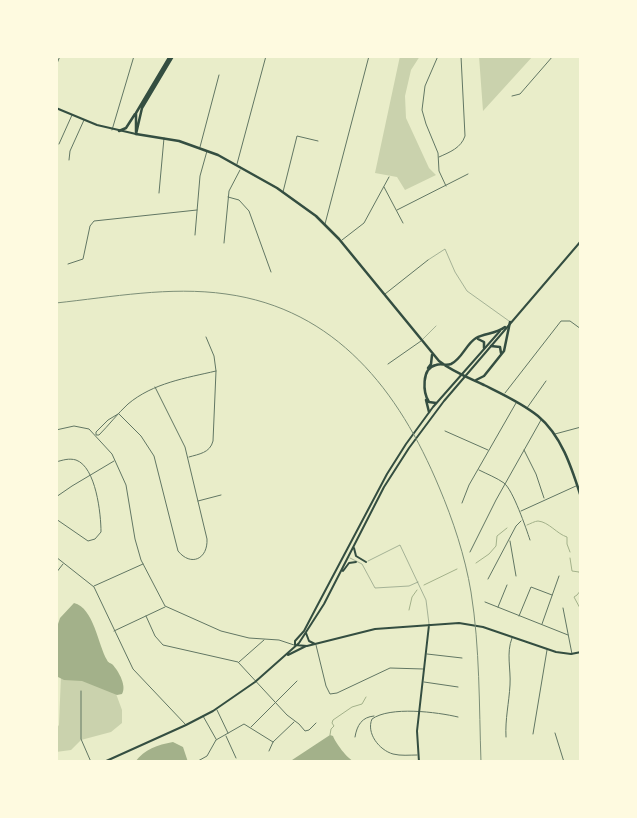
<!DOCTYPE html>
<html>
<head>
<meta charset="utf-8">
<style>
  body { margin:0 }
  #map { position:relative; width:637px; height:818px; overflow:hidden; background:#e9edc9; font-family:Poppins,sans-serif }
  canvas { display:block }
  .frame { position:absolute; inset:0; border:58px solid #fefae0; pointer-events:none }
</style>
</head>
<body>
<div id="map">
<canvas width="637" height="818"></canvas>
<div class="frame"></div>
</div>
<script>
const ctx = document.querySelector('canvas').getContext('2d');
ctx.lineJoin = 'round';
function fill(path, color) { ctx.fillStyle = color; ctx.fill(path, 'evenodd'); }
function strokePath(path, color, width, dash) { ctx.strokeStyle = color; ctx.lineWidth = width; ctx.lineCap = dash ? 'butt' : 'round'; ctx.setLineDash(dash || []); ctx.stroke(path); }
fill(new Path2D(`
  M400,56H420L411,70L405,96L406,118L429,168L436,175L405,190L397,177L375,173Z
  M479,56H533L483,111Z
  M61,675L79,678L115,691L122,710V723L111,732L81,740L71,750L56,752V729L59,725Z`), '#cad2ad');
fill(new Path2D(`
  M74,603C94,608 98,645 107,660C108,663 111,663 113,665C119,672 127,686 122,694L117,695L82,681L64,680L56,676V626L58,624L60,618Z
  M330,735L333,736C335,742 348,760 354,761C359,761 363,760 369,762H289Z
  M173,742L183,747L188,762H135C145,749 157,745 173,742Z`), '#a3b18a');
strokePath(new Path2D(`
  M527,525C530,524 535,521 538,521C549,522 557,534 567,537V544L570,552
  M570,558L572,571L579,572L581,576
  M476,563L489,554L496,546L497,536L507,528
  M424,585L457,569
  M581,590L577,595L574,597L581,610
  M409,610L412,597L417,590
  M330,735L331,729L334,726L332,723L333,720L352,707L362,704L366,697`), '#a3b18a', 1);
strokePath(new Path2D(`
  M428,260L445,249L455,272L467,291L509,321
  M423,339L436,326
  M350,558L362,564L375,588L409,586L418,582
  M368,561L400,545L426,600L429,624`), '#617663', 0.5);
strokePath(new Path2D(`
  M438,56L425,86L422,110L426,124L438,153L439,171L446,186
  M56,66L60,56
  M512,96L520,94L553,56
  M112,130L134,56
  M59,144L72,115
  M200,147L219,75
  M439,157C450,152 461,148 465,136L461,56
  M69,160L70,151L84,120
  M237,164L266,56
  M384,187L403,223
  M283,192L297,136L318,141
  M159,193L164,138
  M228,197L239,200L249,211L271,272
  M397,210L468,174
  M195,235L200,176L207,151
  M342,240L364,223L389,177
  M224,243L229,191L240,170
  M68,264L83,259L90,226L94,221L197,210
  M385,294L428,260
  M388,364L421,341
  M505,393L561,321H570L581,329
  M527,408L546,381
  M118,414L108,420L96,432V435H99C109,425 118,413 128,404C153,383 186,378 216,371
  M119,414L141,436L154,456L178,551C191,567 208,559 207,539L185,447L155,387
  M445,431L488,450
  M524,450L536,474L544,498
  M189,457C199,454 210,453 213,441L216,371L214,356L206,337
  M56,462C63,460 69,458 76,460C96,467 101,514 101,532L95,539L88,541L56,519
  M479,470C487,474 497,478 504,483C513,490 526,528 530,540
  M56,497L72,486L114,461
  M198,501L221,495
  M462,503L469,485L516,403
  M521,511L576,486
  M510,541L516,576
  M470,552L496,500L541,420
  M56,557L94,587L133,669L186,725
  M56,573L63,564
  M488,579L516,526L521,521
  M94,586L143,564
  M485,602L568,635
  M498,607L507,585
  M563,608L572,654
  M146,616L155,636L163,645L238,662L287,715L299,724L305,731L309,730L316,723
  M519,616L531,587L552,595
  M542,624L559,576
  M114,631L165,607
  M316,645L326,686L330,694L337,693L390,668L423,669
  M427,654L462,658
  M239,662L264,640
  M424,682L458,687
  M81,691V739L91,762
  M217,710L228,733
  M203,716L216,739
  M251,727L297,681
  M555,733L564,762
  M533,734L547,650
  M226,736L236,758
  M355,737C357,725 362,717 374,716
  M506,737C505,719 509,703 510,685C511,669 506,653 512,638
  M216,740L244,724L273,742
  M269,751L273,742L294,722
  M417,755C409,755 401,756 393,754C379,750 366,733 372,719C390,706 437,712 458,717
  M198,761L207,756L216,740`), '#617663', 1);
strokePath(new Path2D(`
  M325,224L369,56
  M56,430L74,426L89,429L112,454L126,485L135,539L141,560L165,606L221,631L249,638L279,640L294,645
  M555,434L581,427`), '#617663', 1);
strokePath(new Path2D(`
  M56,108L97,125L136,134
  M354,548L356,556L366,562
  M343,571L349,563L356,562
  M306,633L309,641L315,644
  M295,645V641L304,631L316,608L387,474L406,444L433,407L500,331
  M295,645L307,646L375,629L459,623L483,627L556,652L571,654L581,652
  M288,655L306,646
  M104,762L186,725L213,711L255,682L299,643L324,604L384,487L409,448L444,401L581,241
  M419,762L417,731L429,625`), '#344e41', 2);
strokePath(new Path2D(`
  M136,134L179,141L218,155L277,188L316,216L339,239L439,361C453,372 469,378 484,385C502,394 522,403 538,416C562,436 572,469 581,497
  M478,339L484,342V348
  M491,346L500,347L501,353
  M428,368L431,364L432,355
  M476,380L484,376L504,351L510,322
  M426,400L429,412
  M436,403L429,402C423,393 421,368 436,365C441,363 446,366 451,364C462,359 466,344 476,338C485,333 496,334 505,327`), '#344e41', 2.5);
strokePath(new Path2D(`
  M119,131L126,128L135,114
  M136,132V113L170,56
  M136,134L142,108L173,56`), '#344e41', 2.5);
strokePath(new Path2D(`
  M56,303C112,297 170,286 226,294C336,309 399,391 439,487C453,520 465,556 471,592C480,648 479,705 481,762`), '#7c8e77', 1);
</script>
</body>
</html>
